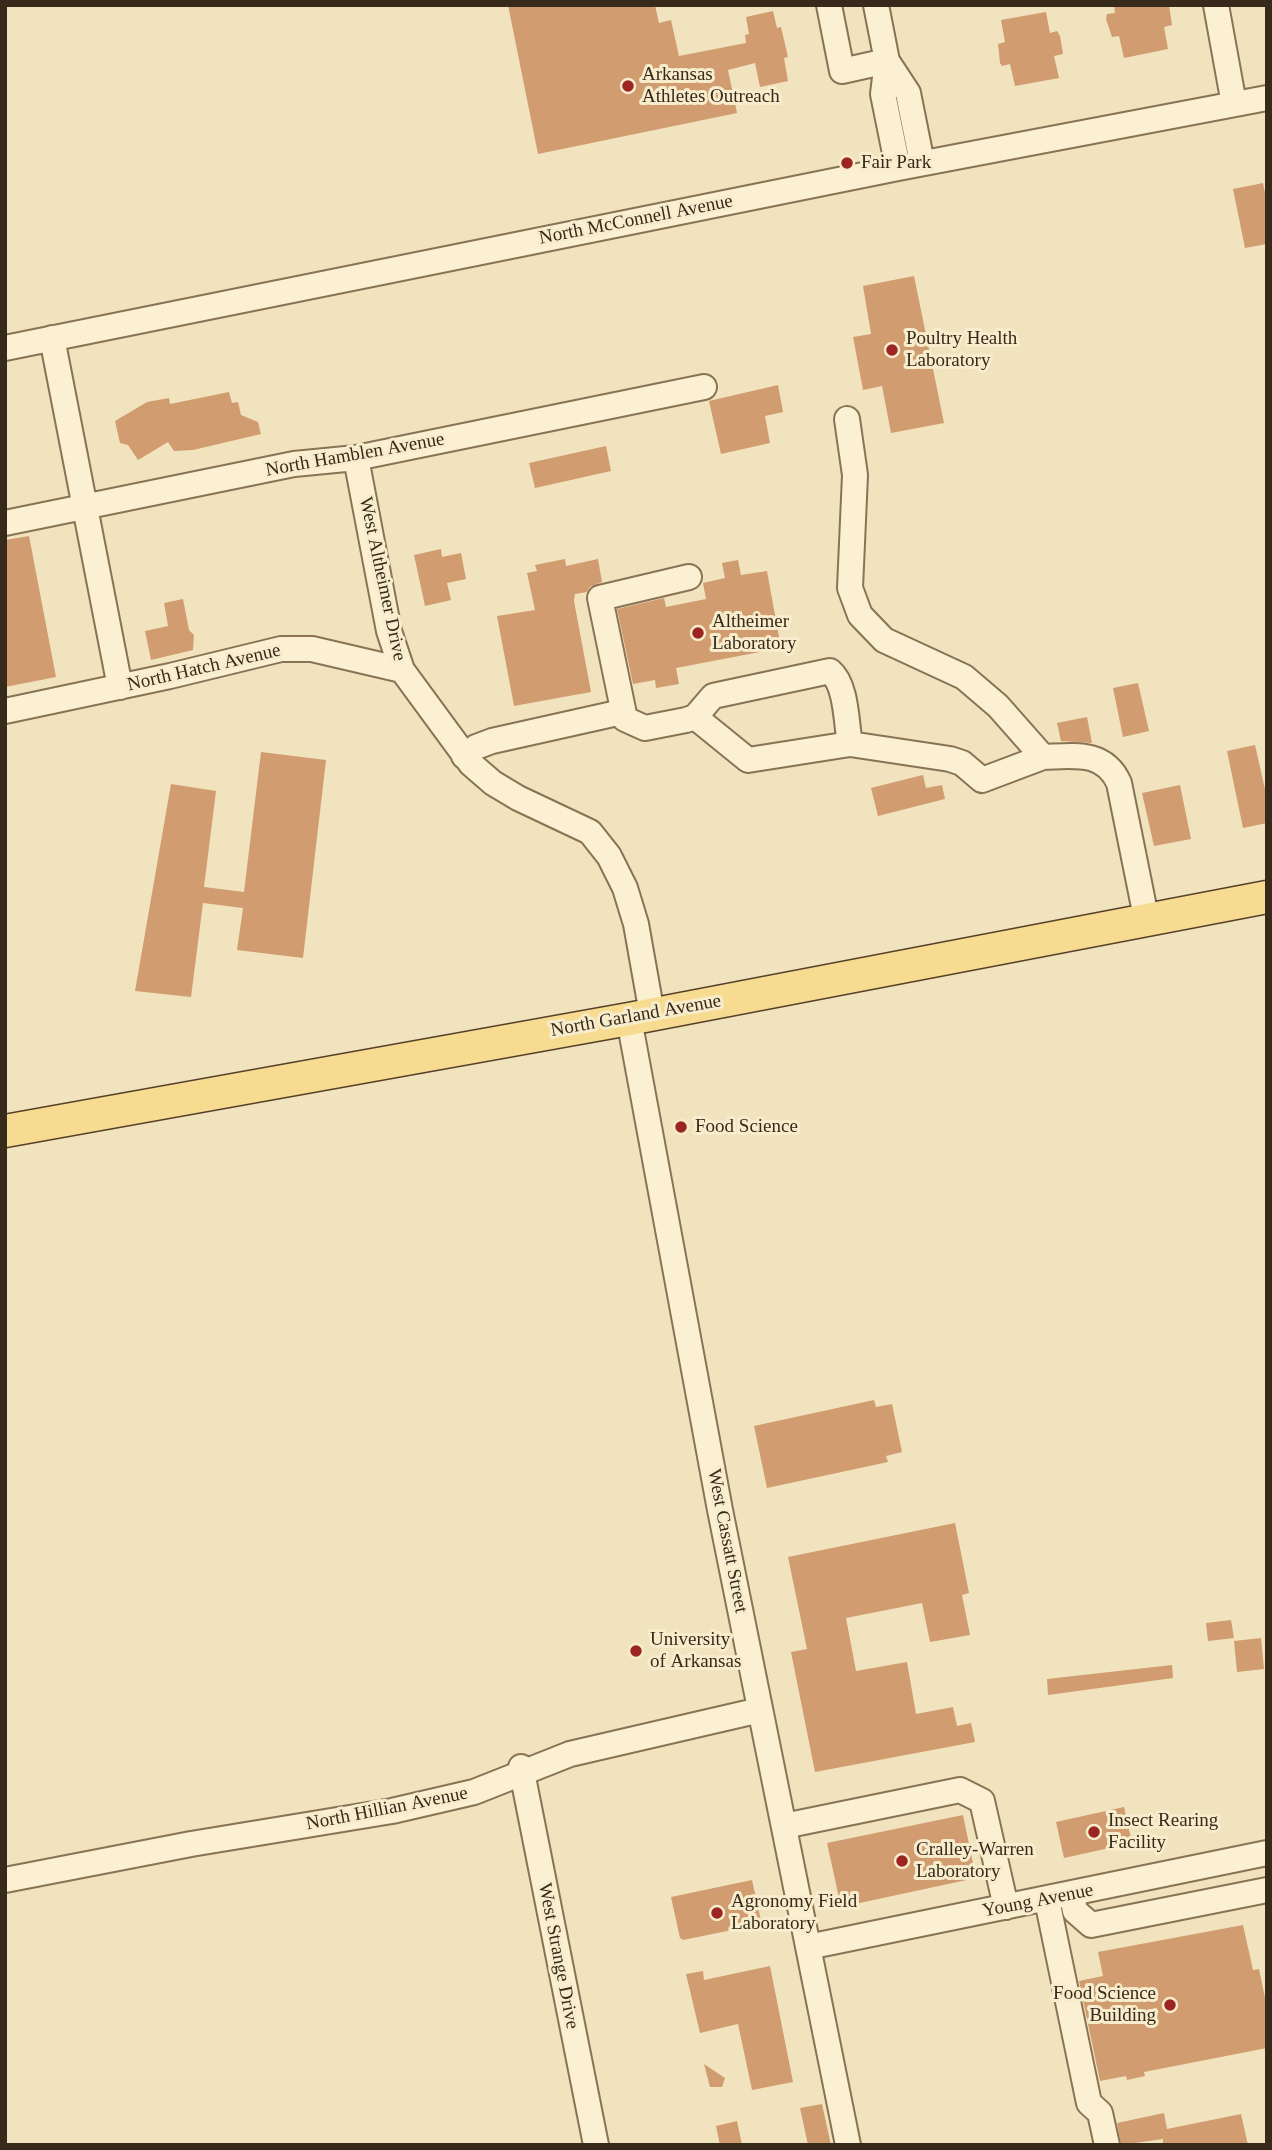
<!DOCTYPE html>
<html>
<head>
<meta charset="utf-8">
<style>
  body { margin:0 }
  #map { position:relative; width:1272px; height:2150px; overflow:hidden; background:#f0e3bd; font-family:Georgia,serif }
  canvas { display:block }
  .frame { position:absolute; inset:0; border:7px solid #382a1b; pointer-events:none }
</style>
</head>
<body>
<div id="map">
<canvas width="1272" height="2150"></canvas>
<div class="frame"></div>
</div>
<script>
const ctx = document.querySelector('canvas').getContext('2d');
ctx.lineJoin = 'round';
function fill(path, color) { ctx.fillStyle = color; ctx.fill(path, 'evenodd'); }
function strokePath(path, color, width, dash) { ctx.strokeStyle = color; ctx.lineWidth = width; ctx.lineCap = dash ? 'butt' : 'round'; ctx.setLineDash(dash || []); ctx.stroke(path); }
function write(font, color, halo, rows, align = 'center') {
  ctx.font = font + ' Georgia,serif'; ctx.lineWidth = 6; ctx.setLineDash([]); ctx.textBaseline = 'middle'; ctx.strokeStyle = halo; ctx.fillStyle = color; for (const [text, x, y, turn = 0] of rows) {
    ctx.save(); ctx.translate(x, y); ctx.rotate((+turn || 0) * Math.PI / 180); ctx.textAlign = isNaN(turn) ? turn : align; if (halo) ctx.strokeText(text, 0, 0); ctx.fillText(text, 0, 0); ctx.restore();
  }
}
fill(new Path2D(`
  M508,5H655L659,23L671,20L679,56L746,43L745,35L749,34L746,17L773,11L777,28L781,27L788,57L784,58L788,81L760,87L755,63L728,70L737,113L538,154Z
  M1114,5H1169L1172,25L1164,27L1168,49L1124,58L1119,36L1112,37L1106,19L1107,14L1115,13Z
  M1046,12L1050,33L1057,31L1060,36L1063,54L1054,56L1059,78L1015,86L1010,64L1002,66L1000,63L998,44L1005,42L1001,20Z
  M1263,183L1267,203V244L1245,248L1233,189Z
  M914,276L944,423L891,433L882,386L863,390L853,337L871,334L863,286Z
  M778,385L783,412L765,416L770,443L721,454L709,401Z
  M229,392L232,403L238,402L241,415L258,422L261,434L193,450L174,451L168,442L138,460L128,445L120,443L115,421L147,402L169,398L170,404Z
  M606,446L611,471L535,488L529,463Z
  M29,536L56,677L5,687V540Z
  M441,549L442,557L461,553L466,579L447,583L451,600L425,606L414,555Z
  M565,559L566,566L598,559L602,582L590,587L587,592L575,594L574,601L591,692L514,706L497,616L535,610L527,573L537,571L535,565Z
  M738,560L741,575L767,571L781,648L676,668L679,684L656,688L655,680L633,684L617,609L664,598L666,607L706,599L703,583L725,578L722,563Z
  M183,599L189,630L194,635L193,650L151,660L145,631L168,626L164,603Z
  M1138,683L1149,731L1123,737L1113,688Z
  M1087,717L1092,743L1061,741L1057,723Z
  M1255,745L1267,798V823L1243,828L1227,751Z
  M261,752L326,760L303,958L237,950L243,908L203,903L191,997L135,991L171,784L216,791L204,887L244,892Z
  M923,775L926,788L942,785L945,799L878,816L871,788Z
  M1180,785L1191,839L1154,846L1142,793Z
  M874,1400L876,1407L892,1404L902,1452L886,1456L888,1462L767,1488L754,1426Z
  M955,1523L969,1593L962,1595L970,1635L930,1642L922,1603L846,1618L856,1671L907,1662L916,1714L953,1707L957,1726L971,1723L975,1742L815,1772L791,1652L807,1649L788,1557Z
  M1231,1620L1234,1638L1208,1641L1206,1623Z
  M1261,1638L1264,1669L1237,1672L1234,1641Z
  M1172,1665L1173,1678L1048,1695L1047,1679Z
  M1124,1807L1132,1843L1064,1858L1056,1822Z
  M963,1815L976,1878L841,1907L827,1843Z
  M752,1880L761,1921L727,1931L683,1940L680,1938L671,1897Z
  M1243,1925L1253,1970L1259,1969L1267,2007V2048L1144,2072L1145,2076L1127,2080L1126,2076L1100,2081L1079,1981L1103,1976L1098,1952Z
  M770,1966L793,2082L752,2090L738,2024L700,2033L686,1974L703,1971L704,1980Z
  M704,2064L725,2078L722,2087H710Z
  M822,2104L831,2145H808L800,2108Z
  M1164,2113L1167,2129L1241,2114L1248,2145H1163V2139L1121,2145L1117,2123Z
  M737,2121L742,2145H720L716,2126Z`), '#d19c70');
const minor = new Path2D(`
  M829,5L842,71L887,61
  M876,5L887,61L883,94L898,168
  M1216,5L1234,104
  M887,61L908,93L922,163
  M52,338L120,687
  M5,348L898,168L1267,98
  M847,419L855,475L850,588L860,615L884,640L964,677L998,706L1043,757C1074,756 1104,750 1119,783L1147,922
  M356,458L389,631L402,670L471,764L493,783L518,798L590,832L609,856L625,888L636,924L652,1014
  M5,523L294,464L356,458L704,387
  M689,577L600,598L625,719L645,728L686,720L695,717L713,696L830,671C847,685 846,723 850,744
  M5,711L170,676L281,649H312L402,670
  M695,717L748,760L850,744L950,759L962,763L982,780L1043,757
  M464,756L476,747L492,741L622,712
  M629,1019L720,1510L848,2145
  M521,1767L596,2145
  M784,1826L960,1790L982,1801L1006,1907
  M5,1880L191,1844L392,1811L474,1792L570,1754L760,1710
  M1072,1895L1075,1911L1091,1925L1267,1890
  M1047,1900L1089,2103L1100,2113L1107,2145
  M808,1947L1267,1853`);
const major = new Path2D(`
  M5,1131L629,1019L1267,897`);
strokePath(minor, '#897355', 28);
strokePath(major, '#56402a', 35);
strokePath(minor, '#fbf0d1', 24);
strokePath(major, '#f7db91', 32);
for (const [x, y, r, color] of [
  [628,86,7,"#9c2421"],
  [847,163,7,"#9c2421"],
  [892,350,7,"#9c2421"],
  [698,633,7,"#9c2421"],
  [681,1127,7,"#9c2421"],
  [636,1651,7,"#9c2421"],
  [1094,1832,7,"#9c2421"],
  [902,1861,7,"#9c2421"],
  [717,1913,7,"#9c2421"],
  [1170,2005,7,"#9c2421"]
]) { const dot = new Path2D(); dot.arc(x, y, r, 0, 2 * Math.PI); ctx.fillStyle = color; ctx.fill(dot); strokePath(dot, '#f7edcd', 2.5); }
write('19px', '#382a1b', '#f7edcd', [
  ["Arkansas",642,75],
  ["Athletes Outreach",642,97],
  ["Fair Park",861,163],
  ["Poultry Health",906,339],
  ["Laboratory",906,361],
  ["Altheimer",712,622],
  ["Laboratory",712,644],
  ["Food Science",695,1127],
  ["University",650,1640],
  ["of Arkansas",650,1662],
  ["Insect Rearing",1108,1821],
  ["Facility",1108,1843],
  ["Cralley-Warren",916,1850],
  ["Laboratory",916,1872],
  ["Agronomy Field",731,1902],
  ["Laboratory",731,1924],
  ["Food Science",1156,1994,"right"],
  ["Building",1156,2016,"right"]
], 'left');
write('19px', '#382a1b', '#f7edcd', [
  ["North McConnell Avenue",636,220,-11],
  ["North Hamblen Avenue",355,455,-10],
  ["West Altheimer Drive",382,579,78],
  ["North Hatch Avenue",204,668,-13],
  ["North Garland Avenue",636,1016,-10],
  ["West Cassatt Street",727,1541,79],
  ["North Hillian Avenue",387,1809,-11],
  ["Young Avenue",1038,1901,-11],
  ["West Strange Drive",558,1956,79]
]);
</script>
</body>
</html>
